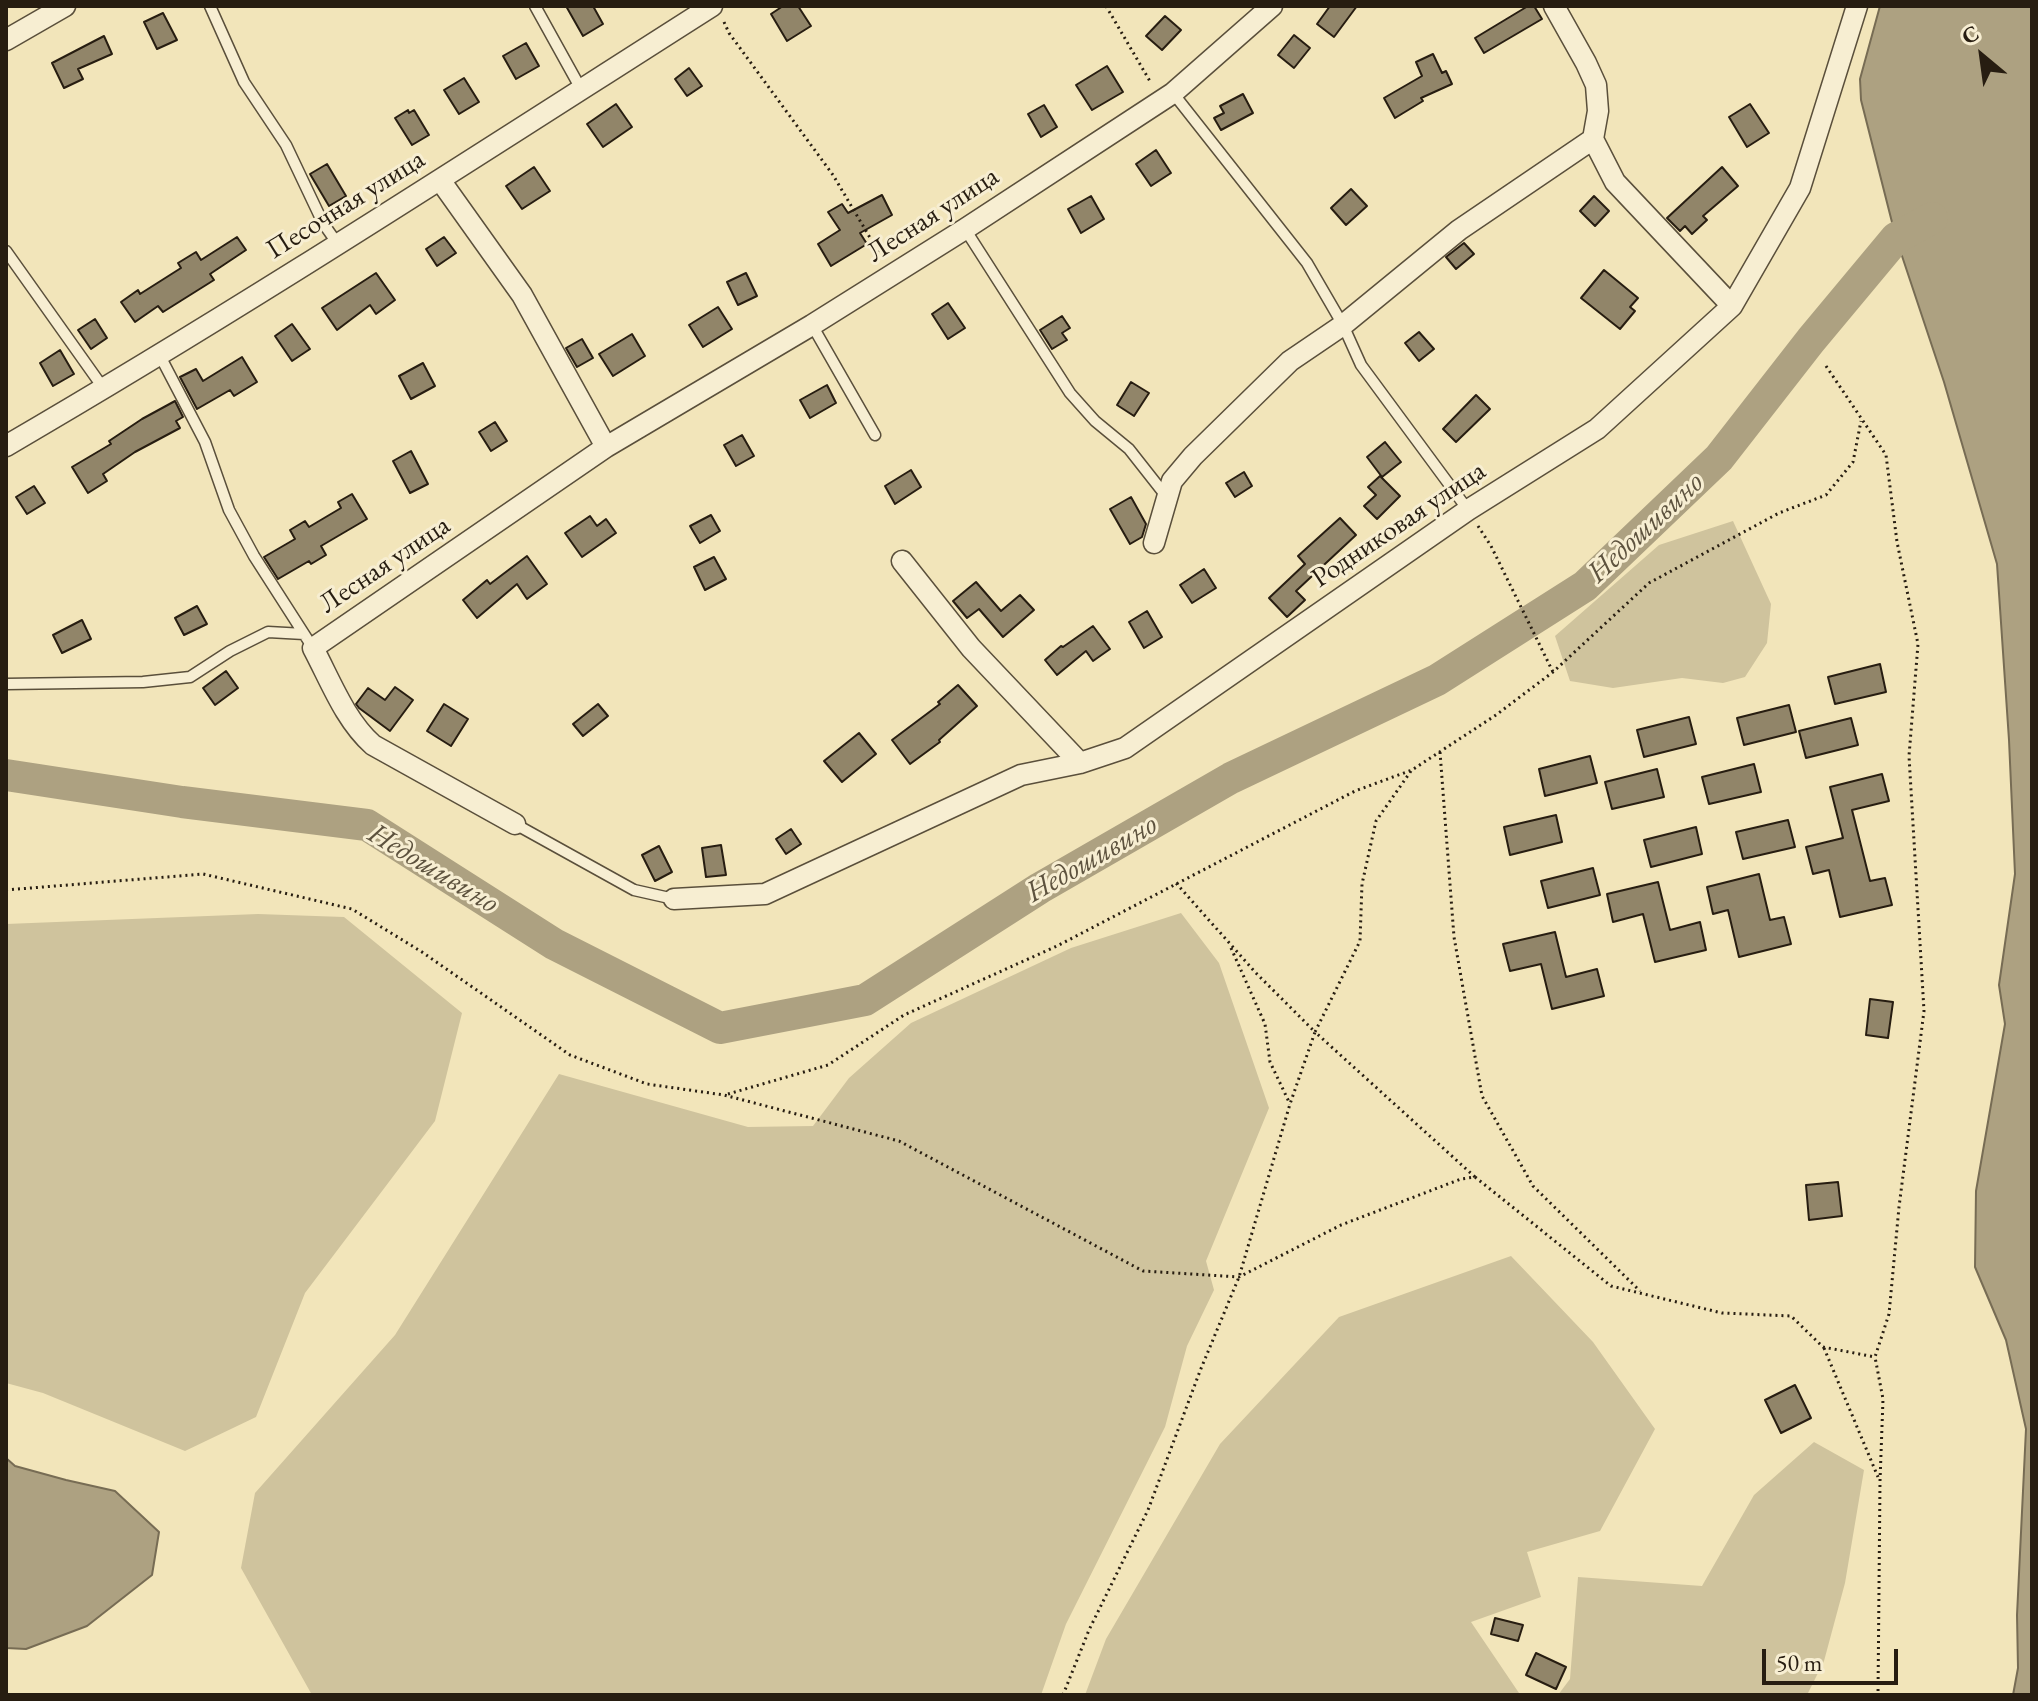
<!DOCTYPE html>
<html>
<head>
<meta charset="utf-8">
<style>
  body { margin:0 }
  #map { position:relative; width:2038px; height:1701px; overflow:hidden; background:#f2e5ba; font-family:"EB Garamond",serif }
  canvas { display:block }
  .frame { position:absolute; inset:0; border:8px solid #271d11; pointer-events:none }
  .north { position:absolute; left:1942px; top:16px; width:80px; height:80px; -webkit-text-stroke:6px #f7eed2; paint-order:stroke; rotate:331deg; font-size:22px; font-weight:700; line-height:32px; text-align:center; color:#271d11 }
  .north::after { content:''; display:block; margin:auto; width:28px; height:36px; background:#271d11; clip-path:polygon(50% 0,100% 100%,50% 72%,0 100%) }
  .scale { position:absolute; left:1762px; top:1649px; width:136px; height:36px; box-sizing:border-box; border:4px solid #271d11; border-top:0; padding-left:10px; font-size:24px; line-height:28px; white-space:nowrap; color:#271d11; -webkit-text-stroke:6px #f7eed2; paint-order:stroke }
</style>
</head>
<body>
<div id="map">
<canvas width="2038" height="1701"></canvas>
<div class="frame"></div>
<div class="north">С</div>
<div class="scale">50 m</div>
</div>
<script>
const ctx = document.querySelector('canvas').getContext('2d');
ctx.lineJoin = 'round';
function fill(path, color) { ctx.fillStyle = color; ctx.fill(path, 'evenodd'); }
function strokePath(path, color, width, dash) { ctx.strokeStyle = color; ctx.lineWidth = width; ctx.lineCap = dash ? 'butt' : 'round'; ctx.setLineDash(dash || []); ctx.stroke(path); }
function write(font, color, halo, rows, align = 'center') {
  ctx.font = font + ' "EB Garamond",serif'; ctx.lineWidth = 6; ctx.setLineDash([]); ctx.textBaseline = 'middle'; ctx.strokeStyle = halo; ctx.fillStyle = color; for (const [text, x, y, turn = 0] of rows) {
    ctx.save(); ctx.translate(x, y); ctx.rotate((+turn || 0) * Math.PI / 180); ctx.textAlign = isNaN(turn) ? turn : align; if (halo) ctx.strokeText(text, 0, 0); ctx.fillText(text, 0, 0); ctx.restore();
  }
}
fill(new Path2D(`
  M1733,521L1771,604L1767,643L1745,677L1723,683L1682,678L1613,688L1570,681L1555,636L1659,545Z
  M1181,913L1219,963L1269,1108L1206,1261L1214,1290L1187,1346L1165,1427L1066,1624L1041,1695H312L241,1568L255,1493L395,1335L559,1074L748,1127L813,1126L849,1078L911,1023L1071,948Z
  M258,914L344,917L462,1013L435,1121L305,1293L256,1417L185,1451L43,1393L6,1383V924Z
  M1511,1256L1593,1342L1655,1429L1600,1531L1527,1552L1541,1597L1471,1622L1519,1693L1546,1695H1085L1106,1639L1220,1444L1339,1317Z
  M1814,1442L1864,1470L1845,1583L1824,1661L1807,1695H1558L1570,1679L1578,1577L1702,1586L1754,1495Z`), '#cfc39d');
const water = new Path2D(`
  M1880,6H2032V1695H2013L2018,1668L2017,1615L2026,1429L2006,1340L1975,1267L1976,1191L2005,1024L1999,985L2015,874L2009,740L1997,564L1944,382L1896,238L1861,100L1860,79Z
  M6,1458L15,1466L66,1480L115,1491L159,1532L152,1575L87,1626L26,1649L6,1648Z`);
fill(water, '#ada181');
strokePath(water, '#776c54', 2);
strokePath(new Path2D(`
  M6,775L182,802L367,825L554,944L720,1028L865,1000L1040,888L1231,778L1437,680L1585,586L1719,458L1811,340L1896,238L1932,218`), '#ada181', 32);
const building = new Path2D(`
  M566,6H593L603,24L583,36Z
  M783,6H798L811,26L787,41L771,14Z
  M1330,6H1357L1334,37L1317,24Z
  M1528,6H1534L1542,19L1484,53L1475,38Z
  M163,13L177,40L157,49L144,22Z
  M1165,16L1181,30L1162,50L1146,36Z
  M1294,35L1310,48L1294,68L1278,55Z
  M104,36L112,54L78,69L83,79L64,88L52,63Z
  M526,43L539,66L516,79L503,56Z
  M1433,54L1442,73L1446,71L1452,84L1421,98L1423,101L1395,118L1384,98L1422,76L1416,62Z
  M1107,66L1123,92L1092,110L1076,85Z
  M689,68L702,86L687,96L675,79Z
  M464,78L479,102L459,114L444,90Z
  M1243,94L1253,113L1221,130L1214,118L1224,113L1220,106Z
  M616,104L632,127L603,147L587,124Z
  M1750,104L1769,133L1747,147L1729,117Z
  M1044,105L1057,127L1041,137L1028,114Z
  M408,110L409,113L414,110L429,135L412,145L395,118Z
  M1156,150L1171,173L1151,186L1136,164Z
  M327,164L346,196L329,206L310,174Z
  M534,167L550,191L522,209L506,186Z
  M1722,167L1738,186L1703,216L1707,220L1692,234L1685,226L1680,231L1667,218Z
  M1351,189L1367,206L1346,225L1331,208Z
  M882,195L892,215L860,233L867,244L831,266L818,244L840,230L828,212L842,204L848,213Z
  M1091,196L1104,219L1081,233L1068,209Z
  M1594,196L1609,211L1595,226L1580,211Z
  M237,237L246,250L210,274L214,280L163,312L158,306L135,322L121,302L138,290L140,294L181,268L178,263L196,252L201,260Z
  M444,237L456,253L437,266L426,249Z
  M1464,243L1474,254L1456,269L1446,257Z
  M1604,270L1638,298L1630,307L1635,311L1620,329L1581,298Z
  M376,273L395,300L376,314L370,305L337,330L322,308Z
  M746,273L757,296L738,305L727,282Z
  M948,303L965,328L948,339L932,314Z
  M718,307L732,329L703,347L689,325Z
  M1062,316L1070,328L1062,333L1067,340L1052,349L1040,330Z
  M95,319L107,338L91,349L78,330Z
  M292,324L310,349L292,361L275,336Z
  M1419,332L1434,349L1419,361L1405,343Z
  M632,334L645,356L613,376L599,354Z
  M582,339L593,358L577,367L566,348Z
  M60,350L74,374L53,386L40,363Z
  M242,357L257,382L234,396L230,390L197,409L180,377L196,369L203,381Z
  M423,363L435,386L411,399L399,376Z
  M1131,382L1149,393L1134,416L1117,405Z
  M827,385L836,403L810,418L800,400Z
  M1476,395L1490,409L1456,442L1443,429Z
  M175,401L183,417L176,421L180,428L135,452L103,474L107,481L88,493L72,467L111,444L109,441L142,419Z
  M495,422L507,441L491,451L479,432Z
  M742,435L754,456L736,466L724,445Z
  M1385,442L1401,462L1382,477L1367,457Z
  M411,451L428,484L410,493L393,461Z
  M911,470L921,487L895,504L885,486Z
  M1244,472L1252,486L1235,497L1226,483Z
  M1380,476L1400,496L1377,519L1364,506L1376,495L1368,487Z
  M34,486L45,503L27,514L16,497Z
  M352,494L367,519L321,546L326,555L311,564L309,561L278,579L264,557L295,539L290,530L305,521L309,527L341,508L338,502Z
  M1131,497L1146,524L1142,537L1130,544L1110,509Z
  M711,515L720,531L700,543L690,526Z
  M590,516L597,526L606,519L616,533L582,557L565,533Z
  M1340,518L1356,535L1296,591L1305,600L1287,617L1269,598L1305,564L1298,556Z
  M527,556L547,584L527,599L517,584L477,618L463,600L487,580L490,584Z
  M714,557L726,579L705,590L694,567Z
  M1204,569L1216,588L1192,603L1180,585Z
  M976,582L1001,611L1020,595L1034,610L1003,637L979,609L967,618L953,601Z
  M197,606L207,624L184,635L175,618Z
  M1147,611L1162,637L1144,648L1129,622Z
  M82,620L91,639L62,653L53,635Z
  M1093,626L1110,649L1093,661L1086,651L1057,675L1045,660L1061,646L1063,647Z
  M1880,664L1886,692L1835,704L1828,677Z
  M226,671L238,688L215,705L203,688Z
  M958,685L977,706L939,740L940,742L910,764L892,740L940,704L938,702Z
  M395,687L413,700L390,731L359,708L356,704L368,688L385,700Z
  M444,704L468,719L451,746L427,731Z
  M598,704L608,716L583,736L573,724Z
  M1789,705L1796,732L1744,745L1737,718Z
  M1689,717L1696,744L1644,757L1637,730Z
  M1851,718L1858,745L1806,758L1799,731Z
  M859,733L876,754L842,782L824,761Z
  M1590,756L1597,783L1545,796L1539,769Z
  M1754,764L1761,792L1709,804L1702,777Z
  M1657,769L1664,797L1612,809L1605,782Z
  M1882,774L1889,801L1852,810L1870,881L1885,878L1892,905L1840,917L1829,870L1813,874L1806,847L1843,838L1830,787Z
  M1556,815L1562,842L1510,855L1504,827Z
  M1788,820L1795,847L1743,859L1736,832Z
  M1696,827L1702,854L1651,867L1644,840Z
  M791,829L801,844L786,854L776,839Z
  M721,845L726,875L706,877L702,848Z
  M659,846L672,872L655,881L642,855Z
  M1593,868L1600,895L1548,908L1541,881Z
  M1759,874L1770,920L1784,917L1791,944L1739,957L1728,910L1713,914L1707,887Z
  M1658,882L1670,930L1700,922L1706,950L1655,962L1643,914L1613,922L1607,894Z
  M1555,932L1566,977L1597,969L1604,996L1552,1009L1541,964L1510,971L1503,944Z
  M1870,999L1893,1002L1888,1038L1866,1035Z
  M1838,1182L1842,1216L1809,1220L1806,1185Z
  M1795,1385L1811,1418L1781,1433L1765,1400Z
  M1495,1618L1523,1625L1518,1641L1491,1634Z
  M1536,1653L1566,1667L1556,1689L1526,1675Z`);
fill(building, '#918569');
strokePath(building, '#271d11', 2);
const service = new Path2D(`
  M210,6L244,82L286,145L323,223L337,243
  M535,6L581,89
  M1173,93L1307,263L1343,325L1361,365L1468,510
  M965,229L1070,393L1095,421L1129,449L1166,496
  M6,251L104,389
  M812,325L875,435
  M159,354L205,442L229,510L254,556L313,648
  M6,684L143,682L190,677L230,651L268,632L304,634
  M515,824L634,890L674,899`);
const minor = new Path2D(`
  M1554,6L1586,63L1596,85L1598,111L1593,139L1615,182L1732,306
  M6,40L65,6
  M440,180L522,295L606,447
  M6,446C245,307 478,155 712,6
  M1154,543L1172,481L1193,456L1290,361L1343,325L1459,230L1593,139
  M902,561L971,648L1080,763
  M515,824L373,745C345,720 331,682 313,648L606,447L812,325L965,229L1173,93L1272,6
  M674,899L765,894L1021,775L1080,763L1125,748L1468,510L1597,429L1732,306L1800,188L1857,6`);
strokePath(service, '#5a4f3b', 13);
strokePath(minor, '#5a4f3b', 23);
strokePath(new Path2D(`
  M1106,6L1151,83
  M724,22L729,33L833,175L882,258
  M1826,366L1886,455L1897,542L1918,644L1909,756L1924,1011L1899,1207L1889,1314L1875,1357L1883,1399L1880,1481L1878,1695
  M1478,526L1491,546L1553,672
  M1440,752L1454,937L1482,1096L1533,1186L1640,1291
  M1411,771L1376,821L1362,884L1360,941L1315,1032L1475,1177
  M6,890L203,874L352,909L422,952L570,1055L647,1084L724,1095L899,1141L1143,1271L1239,1277L1341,1225L1461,1179L1475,1177L1611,1286L1722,1313L1791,1316L1823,1347L1875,1357
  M1231,948L1265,1024L1270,1062L1290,1104
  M728,1094L828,1065L904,1015L1057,946L1355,791L1412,770L1496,715L1553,672L1649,583L1779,513L1826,495L1853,462L1861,421
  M1824,1348L1878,1477
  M1063,1695L1089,1630L1148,1510L1200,1371L1239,1277L1290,1104L1315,1032L1255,972L1176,883`), '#271d11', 3, [2, 4]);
strokePath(service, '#f7eed2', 10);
strokePath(minor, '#f7eed2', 20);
write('28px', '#271d11', '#f7eed2', [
  ["Песочная улица",346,205,-32],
  ["Лесная улица",933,215,-33],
  ["Родниковая улица",1399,525,-34],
  ["Лесная улица",385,565,-34]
]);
write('italic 30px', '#5d523e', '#f7eed2', [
  ["Недошивино",1646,528,-43],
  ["Недошивино",1092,859,-30],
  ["Недошивино",433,869,31]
]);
</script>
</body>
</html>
